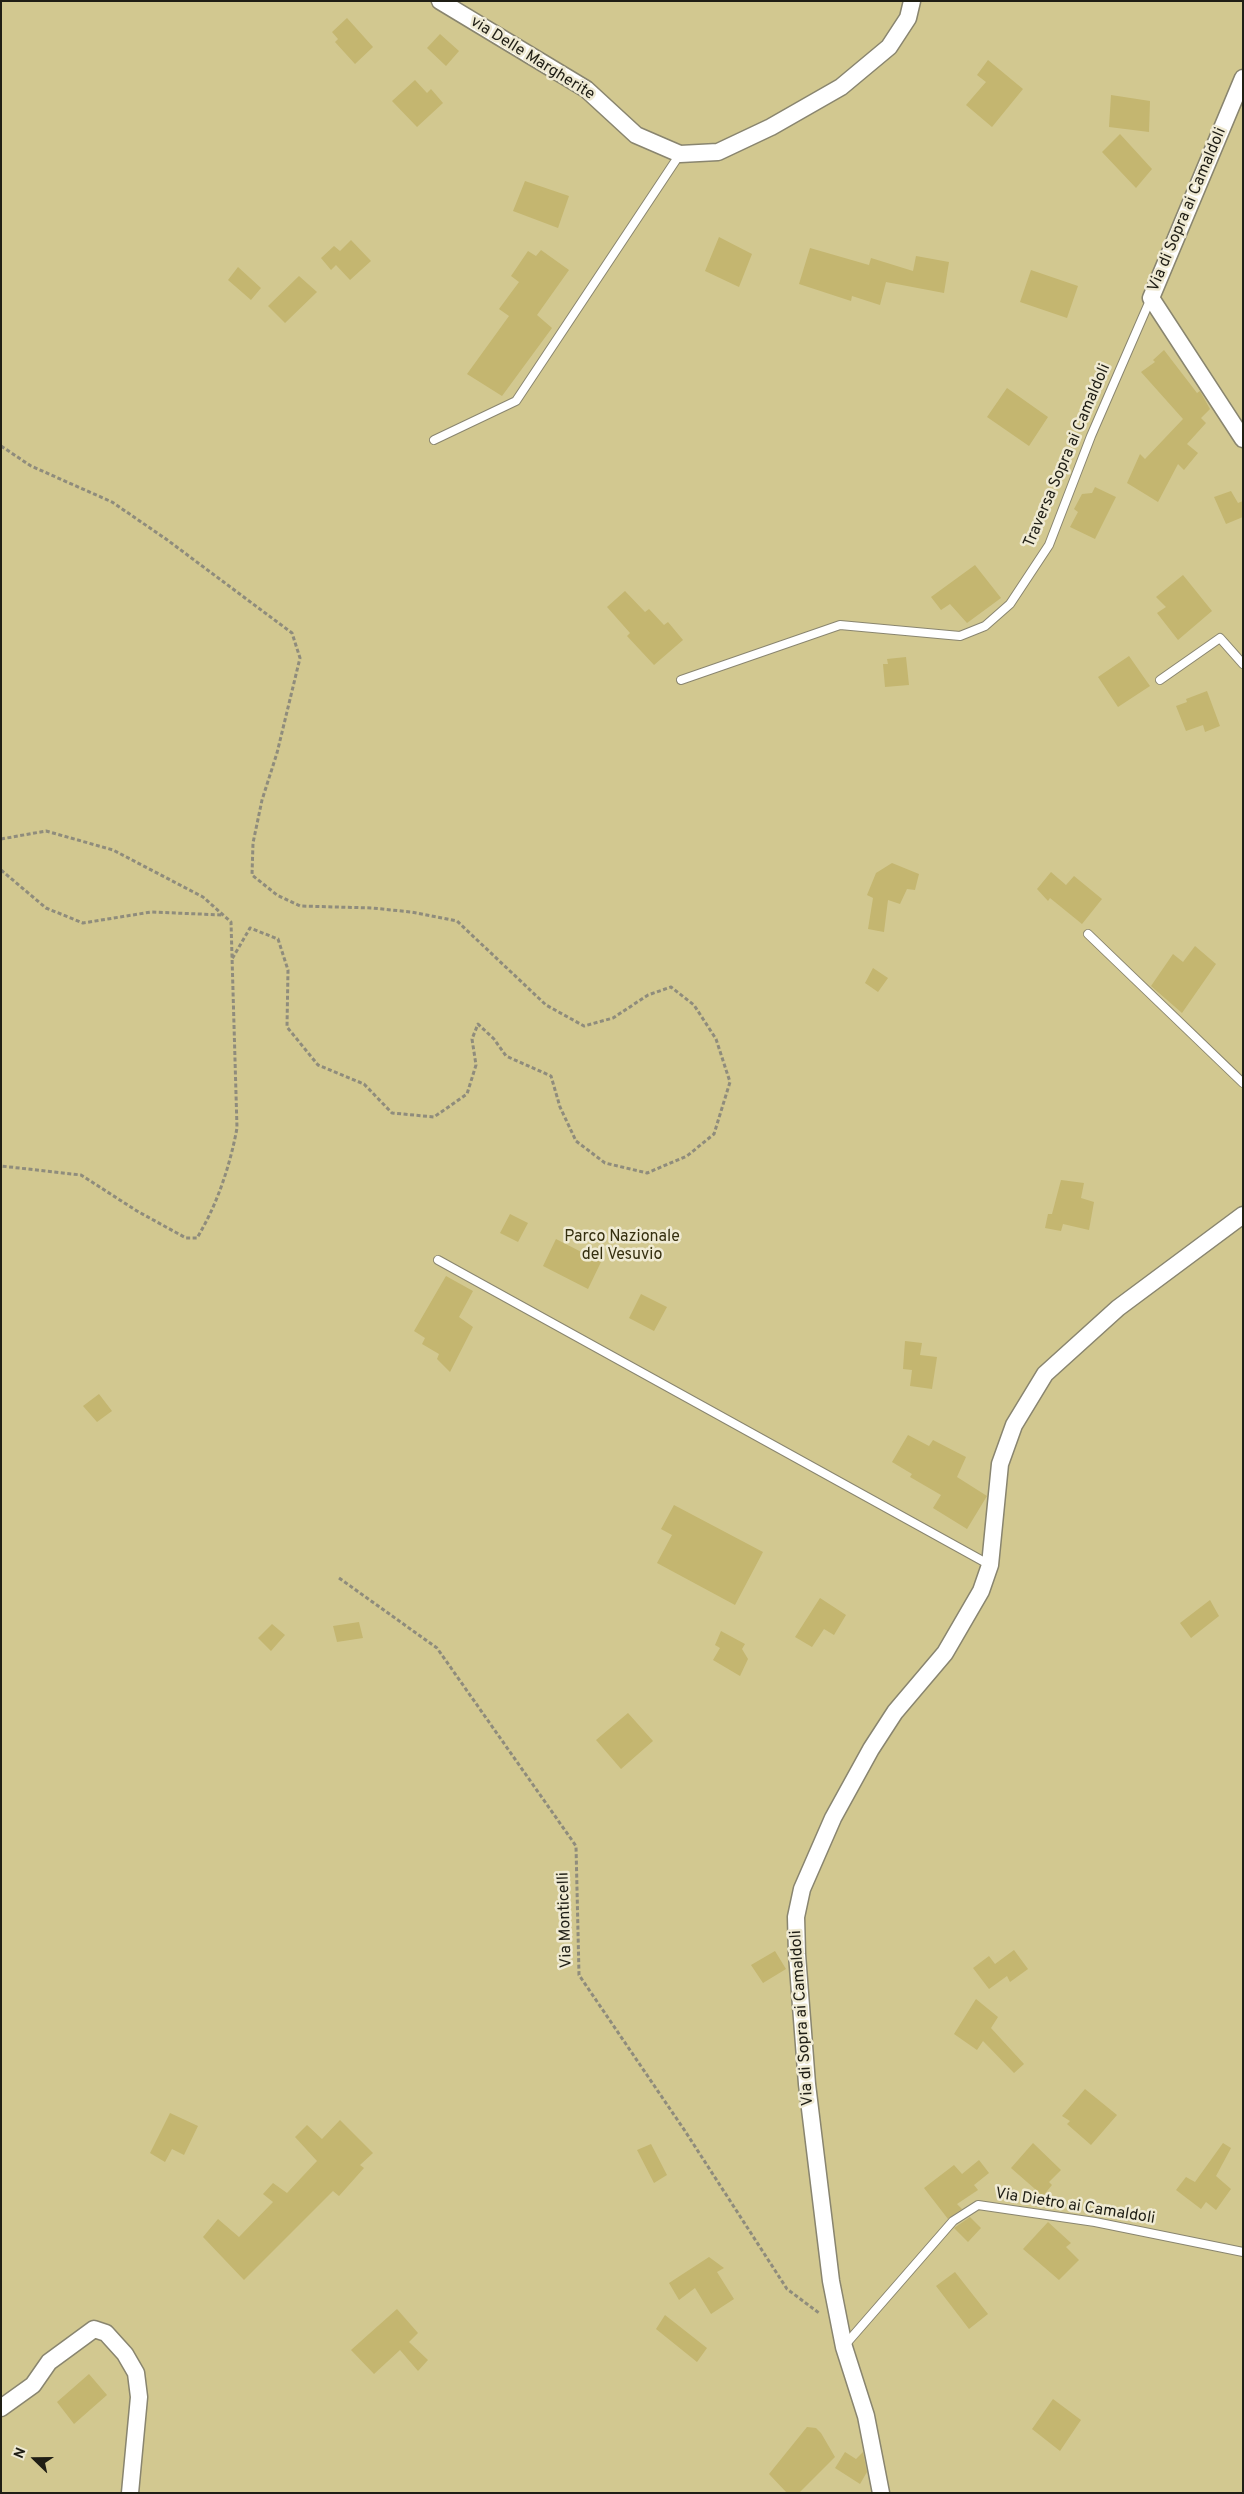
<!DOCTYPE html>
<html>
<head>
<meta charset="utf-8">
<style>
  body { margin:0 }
  #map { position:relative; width:1244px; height:2494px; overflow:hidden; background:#efead3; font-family:Overpass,sans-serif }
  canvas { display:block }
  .frame { position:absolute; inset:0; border:2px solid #1f1e15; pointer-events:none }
  .north { position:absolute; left:10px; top:2434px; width:50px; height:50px; -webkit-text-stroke:4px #efead3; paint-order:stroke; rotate:292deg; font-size:14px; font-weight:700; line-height:20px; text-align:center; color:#1f1e15 }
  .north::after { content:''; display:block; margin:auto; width:18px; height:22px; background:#1f1e15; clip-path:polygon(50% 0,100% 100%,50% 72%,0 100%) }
</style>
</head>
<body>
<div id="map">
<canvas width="1244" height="2494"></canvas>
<div class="frame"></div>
<div class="north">N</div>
</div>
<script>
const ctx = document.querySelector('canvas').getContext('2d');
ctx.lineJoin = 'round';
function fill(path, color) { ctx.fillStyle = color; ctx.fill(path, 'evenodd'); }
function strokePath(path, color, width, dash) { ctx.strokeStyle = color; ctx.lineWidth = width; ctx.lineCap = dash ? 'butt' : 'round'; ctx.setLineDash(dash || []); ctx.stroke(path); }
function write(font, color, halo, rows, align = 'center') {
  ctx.font = font + ' Overpass,sans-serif'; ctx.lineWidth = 5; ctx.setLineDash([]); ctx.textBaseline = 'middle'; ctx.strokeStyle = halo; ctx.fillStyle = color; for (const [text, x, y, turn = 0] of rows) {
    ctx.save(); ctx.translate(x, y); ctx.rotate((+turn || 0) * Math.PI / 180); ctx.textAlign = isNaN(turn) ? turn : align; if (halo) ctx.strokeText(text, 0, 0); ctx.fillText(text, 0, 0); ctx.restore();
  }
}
fill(new Path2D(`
  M1,1H1243V2493H1Z`), '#d2c890');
fill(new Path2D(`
  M347,18L373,47L355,64L335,42L338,39L332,32Z
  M440,34L459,51L446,66L427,48Z
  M988,60L1023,89L992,127L966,105L986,82L977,75Z
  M415,80L427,93L431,89L443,103L417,127L392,101Z
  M1111,95L1150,101L1149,132L1109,127Z
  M1120,134L1152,169L1136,188L1102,152Z
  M525,181L569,196L558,228L513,211Z
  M719,237L752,254L739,287L705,271Z
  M351,240L371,261L350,280L336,265L331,270L321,258L334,246L340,251Z
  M810,248L869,265L871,258L913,271L916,256L949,262L944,293L886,282L880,305L852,296L851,301L799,284Z
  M541,250L569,270L537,315L552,328L502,396L467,374L509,316L499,309L519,282L511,276L528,251L536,256Z
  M238,267L261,288L251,300L228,280Z
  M1031,270L1078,286L1067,318L1020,302Z
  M299,276L317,292L285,323L268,306Z
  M1164,350L1197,393L1200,391L1210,409L1201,418L1206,423L1187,444L1198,453L1184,470L1178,464L1158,502L1127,483L1140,454L1145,459L1183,419L1141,372L1155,362L1153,360Z
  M1007,388L1048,417L1029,446L987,417Z
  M1095,487L1116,497L1095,539L1070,527L1078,512L1074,509L1082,494L1092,493Z
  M1231,491L1238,503L1243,501V517L1226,524L1214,497Z
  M975,565L1001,598L967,623L950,604L941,610L931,597Z
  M1183,575L1212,611L1178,640L1157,613L1166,607L1156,597Z
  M625,591L645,612L649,609L664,625L668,622L683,640L654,665L627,636L630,633L607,607Z
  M1129,656L1150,686L1118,707L1098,677Z
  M906,657L909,685L885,687L883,664H888L887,659Z
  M1207,691L1220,726L1205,732L1203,725L1186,731L1176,706L1187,702L1186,699Z
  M892,863L919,874L915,890L907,889L900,904L888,900L884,932L868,929L873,898L867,895L876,873Z
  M1051,872L1066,885L1074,876L1102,899L1082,924L1050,898L1048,901L1037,889Z
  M1195,946L1216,964L1182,1013L1151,986L1173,954L1183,962Z
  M873,968L888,978L878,992L865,983Z
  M1061,1180L1084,1183L1081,1198L1094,1202L1089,1230L1063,1224L1061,1231L1045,1228L1048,1214H1052Z
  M510,1214L528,1223L518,1242L500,1233Z
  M556,1239L601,1262L588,1289L543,1266Z
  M446,1276L473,1291L459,1317L473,1327L450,1372L437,1359L439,1354L422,1344L425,1338L414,1331Z
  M641,1294L667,1307L654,1331L629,1318Z
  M905,1341L922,1343L920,1355L937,1357L932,1389L910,1386L912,1370L903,1369Z
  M99,1394L112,1411L97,1422L83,1406Z
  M908,1435L929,1446L933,1440L966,1457L957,1477L987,1496L967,1529L933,1508L941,1495L910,1477L912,1474L892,1462Z
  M674,1505L763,1552L735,1605L657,1563L672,1535L661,1529Z
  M820,1598L846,1615L834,1635L824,1629L812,1647L795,1637Z
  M1210,1600L1219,1616L1191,1638L1180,1623Z
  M359,1622L363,1638L337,1642L333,1626Z
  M272,1624L285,1635L271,1651L258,1638Z
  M721,1631L745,1644L742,1649L748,1659L740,1676L713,1660L720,1648L715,1645Z
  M628,1713L653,1741L621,1769L596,1740Z
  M1014,1950L1028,1969L1010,1982L1007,1976L989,1989L973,1968L989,1956L995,1964Z
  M775,1951L786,1969L763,1983L751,1965Z
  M976,1999L998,2017L991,2028L1024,2064L1014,2073L983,2041L977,2050L954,2034Z
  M1085,2089L1117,2115L1091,2145L1067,2124L1070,2121L1062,2116Z
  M170,2113L198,2126L184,2155L172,2149L165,2162L150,2153Z
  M340,2120L373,2153L360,2165L364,2168L339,2196L333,2191L244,2280L203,2237L218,2219L239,2237L273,2202L263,2194L273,2183L287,2193L317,2161L295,2137L307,2125L322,2139Z
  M1033,2143L1061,2170L1049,2182L1052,2185L1043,2196L1011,2168Z
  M1223,2143L1231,2148L1216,2176L1231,2189L1216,2210L1206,2202L1201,2209L1176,2190L1186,2177L1195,2182Z
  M651,2144L667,2175L654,2183L637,2150Z
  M979,2160L989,2173L974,2185L978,2190L957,2204L962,2209L948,2219L924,2188L954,2165L962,2174Z
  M970,2217L981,2228L968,2242L954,2228Z
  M1048,2222L1071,2243L1066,2247L1079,2260L1059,2280L1023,2249Z
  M709,2257L724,2268L717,2272L734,2299L711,2314L695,2288L679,2300L669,2283Z
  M955,2272L988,2314L969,2329L936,2286Z
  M397,2309L418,2333L409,2342L428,2360L418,2371L400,2350L374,2374L351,2350Z
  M665,2315L707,2348L697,2362L656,2329Z
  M89,2374L107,2395L74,2424L57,2402Z
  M1053,2399L1081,2420L1060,2451L1032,2429Z
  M807,2427L816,2428L821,2433L835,2457L799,2493H787L769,2474Z
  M845,2452L856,2459L863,2452L867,2472L860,2484L835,2468Z`), '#c4b670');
const lane = new Path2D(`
  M434,440L516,401L680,154
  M681,680L840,625L960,636L985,626L1010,604L1049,545L1091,436L1151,298
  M1160,680L1220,638L1243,664
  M1088,934L1243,1083
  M438,1260L990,1565
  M845,2345L953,2221L978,2205L1095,2222L1243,2252`);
const street = new Path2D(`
  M440,1L586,89L636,135L680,154L718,152L771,127L841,87L889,47L908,18L912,1
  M1243,78L1151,298L1243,439
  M1,2408L33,2385L49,2362L94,2329L106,2333L125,2354L136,2373L139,2397L130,2493
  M881,2493L866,2416L844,2347L831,2281L807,2084L797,1954L796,1917L802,1889L833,1818L871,1749L895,1712L945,1653L981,1591L990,1565L1000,1464L1014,1425L1045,1374L1118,1308L1243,1215`);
strokePath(lane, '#89856f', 10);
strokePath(street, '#89856f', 19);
strokePath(new Path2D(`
  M1,446L31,466L112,502L166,539L292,633L300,658L277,753L262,800L253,843L252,875L277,895L300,906L372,908L411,912L457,921L546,1005L584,1026L613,1018L648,995L671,987L694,1005L716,1039L730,1082L714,1134L687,1156L647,1173L605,1163L576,1141L560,1107L551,1076L506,1056L494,1039L478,1024L472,1039L476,1065L467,1094L434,1117L392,1113L364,1084L318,1065L287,1027L288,970L278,939L250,928L232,959
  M1,839L46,831L113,850L203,897L231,922L237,1128C230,1166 217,1205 197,1238H186L137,1211L81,1175L1,1166
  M1,870L46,908L83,923L151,912L223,915
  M339,1578L437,1648L576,1846L579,1975L685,2131L787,2289L819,2313`), '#8f8c7c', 3, [4, 2.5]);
strokePath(lane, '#fff', 8);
strokePath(street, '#fff', 16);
write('16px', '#1f1e15', '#efead3', [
  ["via Delle Margherite",532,59,32],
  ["Via di Sopra ai Camaldoli",1188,210,-67],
  ["Traversa Sopra ai Camaldoli",1068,456,-67],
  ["Via Monticelli",566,1920,-92],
  ["Via di Sopra ai Camaldoli",803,2018,-94],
  ["Via Dietro ai Camaldoli",1075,2207,9]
]);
write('16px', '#352f0f', '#efead3', [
  ["Parco Nazionale",622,1238],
  ["del Vesuvio",622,1256]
]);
</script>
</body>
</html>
